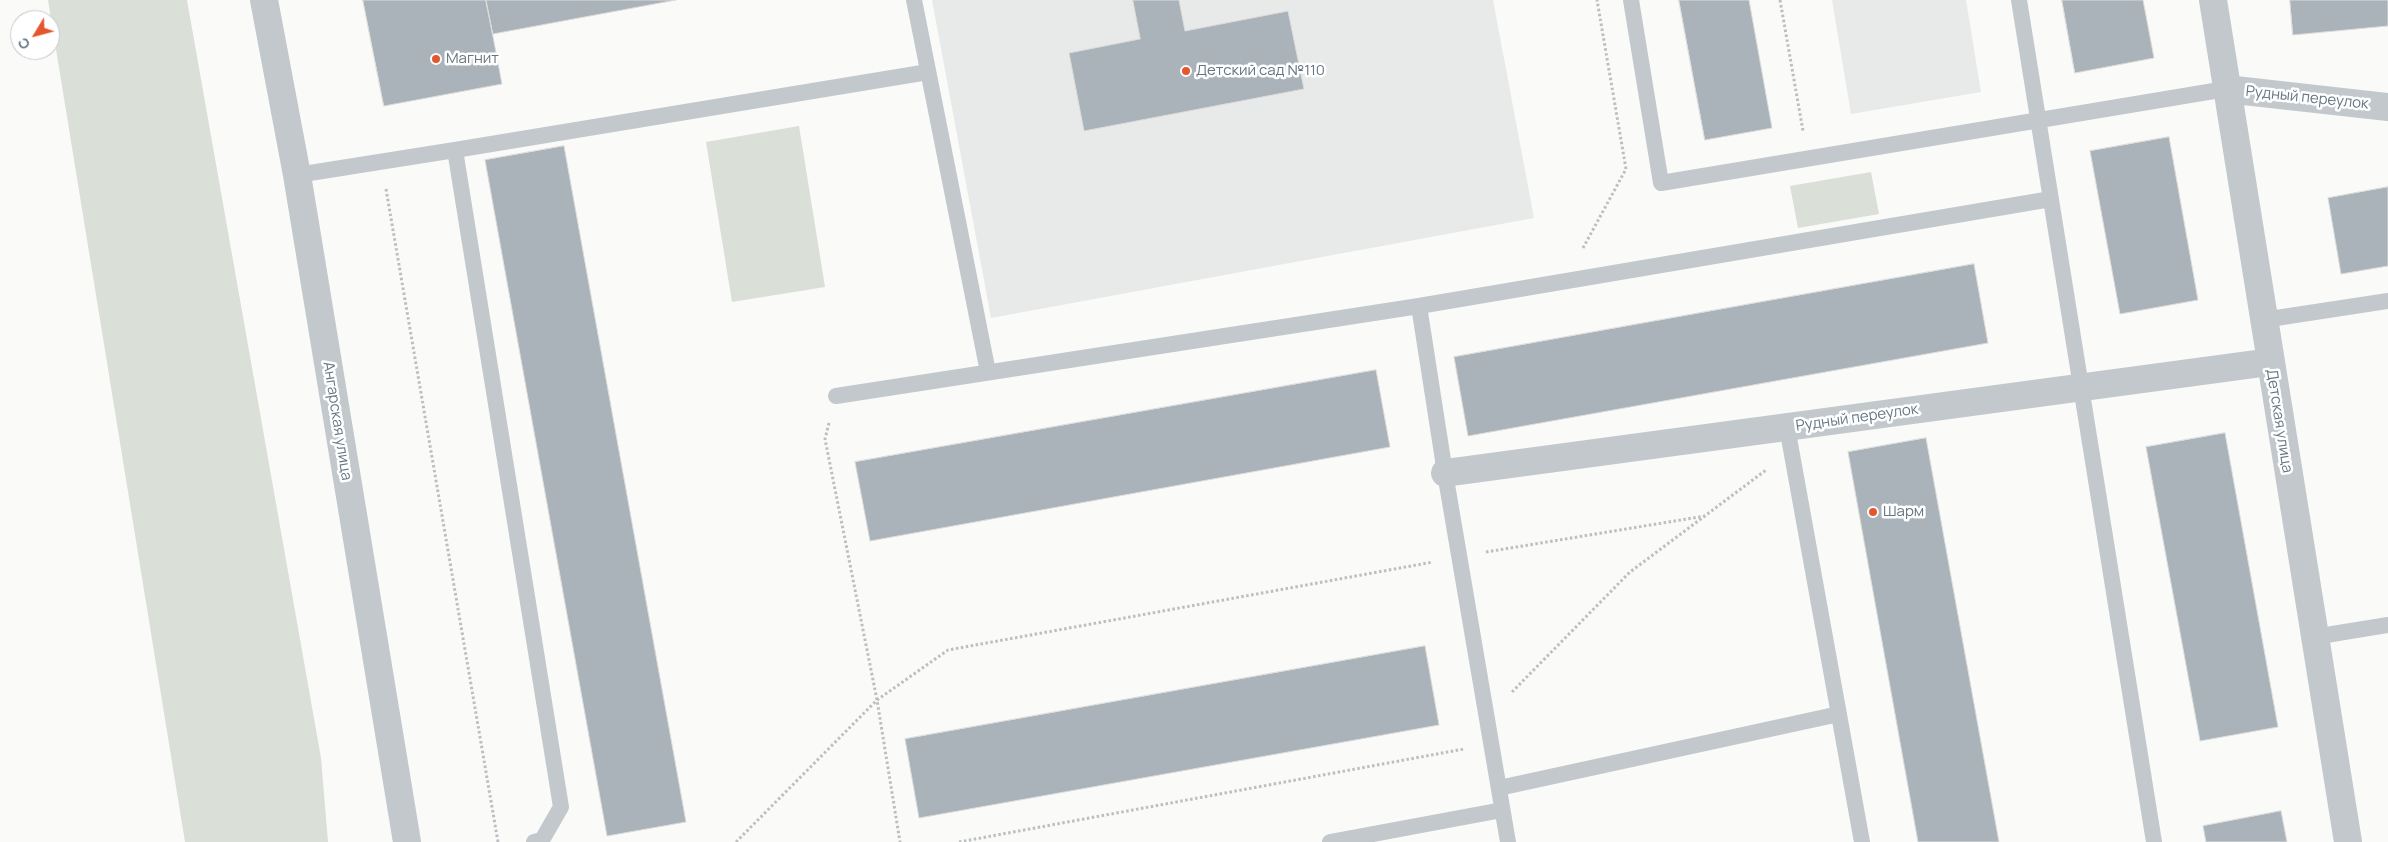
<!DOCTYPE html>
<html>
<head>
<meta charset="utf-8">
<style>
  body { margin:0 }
  #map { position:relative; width:2388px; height:842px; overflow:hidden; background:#fafaf8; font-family:Manrope,sans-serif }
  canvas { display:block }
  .north { position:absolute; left:10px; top:10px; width:50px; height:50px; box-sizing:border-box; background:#fff; border:1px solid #c1c8cd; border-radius:50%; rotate:233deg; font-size:14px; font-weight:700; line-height:20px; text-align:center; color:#657683 }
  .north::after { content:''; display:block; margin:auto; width:18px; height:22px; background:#e4572e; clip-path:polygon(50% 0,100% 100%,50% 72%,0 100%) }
</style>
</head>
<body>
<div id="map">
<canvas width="2388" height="842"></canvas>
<div class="north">С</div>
</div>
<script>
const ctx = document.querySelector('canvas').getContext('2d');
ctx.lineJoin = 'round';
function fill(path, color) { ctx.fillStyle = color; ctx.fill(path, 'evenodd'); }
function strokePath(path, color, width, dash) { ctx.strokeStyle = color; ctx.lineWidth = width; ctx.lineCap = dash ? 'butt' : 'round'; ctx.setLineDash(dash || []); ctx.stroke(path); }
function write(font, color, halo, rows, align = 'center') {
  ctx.font = font + ' Manrope,sans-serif'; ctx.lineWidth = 5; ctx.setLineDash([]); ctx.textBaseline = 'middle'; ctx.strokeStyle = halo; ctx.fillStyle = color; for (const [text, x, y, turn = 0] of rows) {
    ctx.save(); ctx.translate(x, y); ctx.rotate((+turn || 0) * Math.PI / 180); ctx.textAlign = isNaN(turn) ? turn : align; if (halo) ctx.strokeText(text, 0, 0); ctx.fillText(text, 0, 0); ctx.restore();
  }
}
fill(new Path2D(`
  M932,0H1493L1534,218L991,318Z
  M1832,0H1966L1981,92L1851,114Z`), '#e8e9e9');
fill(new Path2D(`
  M48,0H187L321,758L328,842H185Z
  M799,126L825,287L732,302L706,142Z
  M1871,172L1879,214L1798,228L1790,186Z`), '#dadfd7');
const building = new Path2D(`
  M363,0H486L502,84L384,106Z
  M486,0H676L493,34Z
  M1133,0H1179L1185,31L1288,11L1304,89L1084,131L1069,53L1140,39Z
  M1679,0H1749L1772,128L1705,140Z
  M2062,0H2143L2154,58L2075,73Z
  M2290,0H2388V26L2293,35Z
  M2169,137L2198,300L2120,314L2090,151Z
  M564,146L686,822L607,836L485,160Z
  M2388,187V266L2341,274L2328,198Z
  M1974,264L1988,343L1468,436L1454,357Z
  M1376,370L1390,447L870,541L855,462Z
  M2225,433L2278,727L2200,741L2146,447Z
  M1926,438L1999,842H1918L1848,452Z
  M1425,646L1439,725L919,818L905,739Z
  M2281,811L2287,842H2206L2203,826Z`);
fill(building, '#aab3b9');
strokePath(building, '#dcdcda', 1);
strokePath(new Path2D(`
  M1780,0L1803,131
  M386,189L498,842
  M1583,248L1626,169L1597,0
  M829,423L825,439L877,700L900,842
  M1486,552L1705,516
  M1512,692L1630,572L1766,470
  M736,842L877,700L948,650L1433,562
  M959,842L1464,749`), '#bbbfc2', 3, [2.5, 2.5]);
strokePath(new Path2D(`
  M914,0L988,372
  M1631,0L1661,183L2226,89
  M2019,0L2154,842
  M455,150L928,72
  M297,175L455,150L561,807L542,840L534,842
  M1419,306L2051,199
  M2263,320L2388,301
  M836,396L1419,306L1445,473L1508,842
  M1787,427L1862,842
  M2314,637L2388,625
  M1499,788L1839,714
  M1330,842L1502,810`), '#c3c8cc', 16);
strokePath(new Path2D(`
  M264,0L297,175L407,842
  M2213,0L2348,842
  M2226,89L2388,107
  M1445,473L2270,362`), '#c3c8cc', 28);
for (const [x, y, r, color] of [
  [436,59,5,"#e4572e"],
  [1186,71,5,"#e4572e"],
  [1873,512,5,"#e4572e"]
]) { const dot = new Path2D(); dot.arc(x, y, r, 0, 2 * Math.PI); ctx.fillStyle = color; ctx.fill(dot); strokePath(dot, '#fff', 2); }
write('15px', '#657683', '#fff', [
  ["Магнит",446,59],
  ["Детский сад №110",1196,71],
  ["Шарм",1883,512]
], 'left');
write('15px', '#657683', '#fff', [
  ["Рудный переулок",2307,98,6],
  ["Рудный переулок",1857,418,-8],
  ["Ангарская улица",337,421,81],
  ["Детская улица",2279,421,81]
]);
</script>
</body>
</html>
